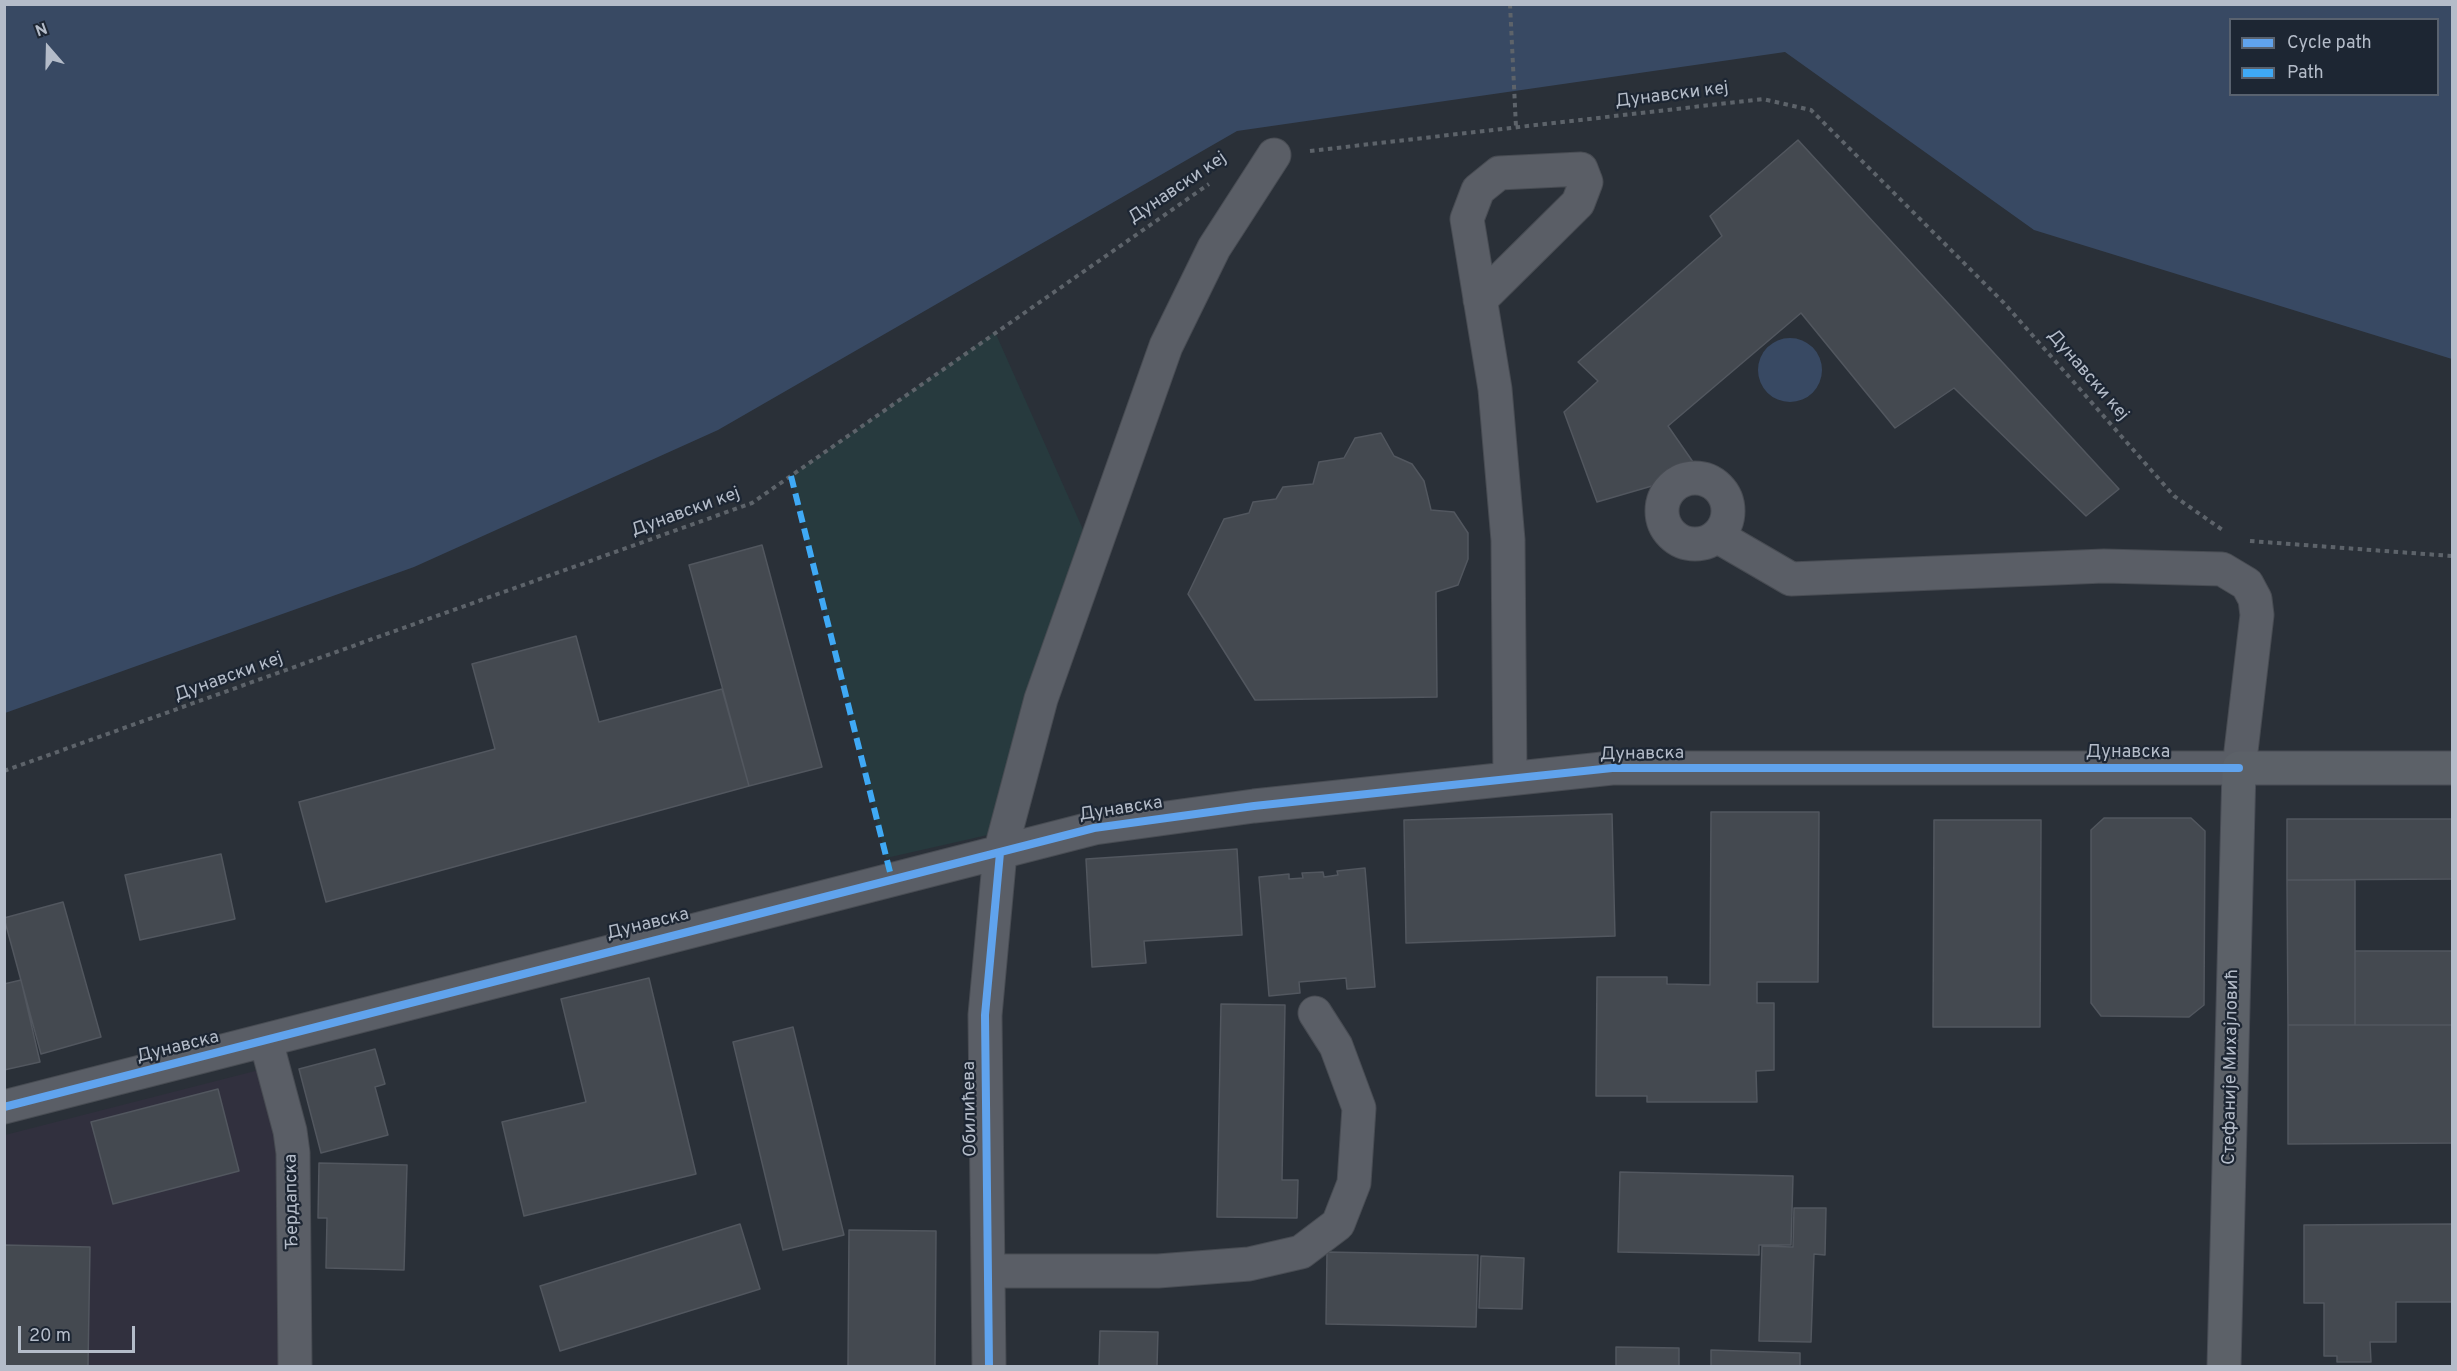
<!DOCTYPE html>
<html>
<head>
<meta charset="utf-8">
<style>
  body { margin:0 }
  #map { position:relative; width:2457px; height:1371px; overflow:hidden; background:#2a3038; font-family:Overpass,sans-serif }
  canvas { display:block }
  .frame { position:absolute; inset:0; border:6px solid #b4bcc9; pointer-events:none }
  .legend { position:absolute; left:2229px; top:18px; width:210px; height:78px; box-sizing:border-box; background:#1d2633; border:2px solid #59626f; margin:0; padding:8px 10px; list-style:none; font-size:18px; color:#b4bcc9 }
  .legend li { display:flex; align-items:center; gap:12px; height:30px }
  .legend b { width:30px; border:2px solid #59626f }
  .north { position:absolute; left:18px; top:18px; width:60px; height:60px; -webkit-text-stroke:4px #1d2633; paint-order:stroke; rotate:340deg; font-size:16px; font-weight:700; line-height:24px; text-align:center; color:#b4bcc9 }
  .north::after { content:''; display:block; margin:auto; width:21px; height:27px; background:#b4bcc9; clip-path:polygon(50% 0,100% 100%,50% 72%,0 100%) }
  .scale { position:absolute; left:18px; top:1326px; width:117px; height:27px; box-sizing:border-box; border:3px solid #b4bcc9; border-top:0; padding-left:8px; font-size:18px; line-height:21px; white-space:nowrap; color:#b4bcc9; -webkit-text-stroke:4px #1d2633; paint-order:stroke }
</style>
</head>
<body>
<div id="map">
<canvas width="2457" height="1371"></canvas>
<div class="frame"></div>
<ul class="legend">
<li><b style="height:8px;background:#60a3ed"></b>Cycle path</li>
<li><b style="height:8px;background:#3fa9f5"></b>Path</li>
</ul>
<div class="north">N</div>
<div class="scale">20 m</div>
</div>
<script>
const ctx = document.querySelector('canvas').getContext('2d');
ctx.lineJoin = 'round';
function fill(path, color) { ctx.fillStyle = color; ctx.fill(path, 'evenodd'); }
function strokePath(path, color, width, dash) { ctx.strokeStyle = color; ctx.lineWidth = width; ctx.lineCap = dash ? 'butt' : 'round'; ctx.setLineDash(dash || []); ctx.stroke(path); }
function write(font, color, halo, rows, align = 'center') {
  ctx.font = font + ' Overpass,sans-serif'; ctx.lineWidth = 4.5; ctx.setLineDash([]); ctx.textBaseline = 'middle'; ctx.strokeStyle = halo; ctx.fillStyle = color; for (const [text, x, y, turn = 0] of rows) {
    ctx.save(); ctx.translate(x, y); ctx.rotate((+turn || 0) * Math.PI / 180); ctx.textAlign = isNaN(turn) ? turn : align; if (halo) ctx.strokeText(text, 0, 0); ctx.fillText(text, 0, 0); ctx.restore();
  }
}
fill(new Path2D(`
  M259,1070L281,1149V1366H5V1135Z`), '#31303e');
fill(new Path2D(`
  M995,332L1093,552L992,834L886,858L791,476Z`), '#273a3e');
fill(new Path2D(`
  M4,5H2452V359L2034,230L1785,52L1237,131L718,430L414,567L5,713ZM2230,20H2438V94H2230Z
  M1758 370a32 32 0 1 1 64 0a32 32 0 1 1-64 0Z`), '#384963');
const building = new Path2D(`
  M1798,140L2119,489L2086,516L1954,388L1895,428L1801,313L1668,426L1693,462L1676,479L1597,502L1564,412L1598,381L1578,362L1722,236L1710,216Z
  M1381,433L1394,456L1412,464L1424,481L1431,510L1454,512L1468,533V559L1458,585L1436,592L1437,697L1255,700L1188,594L1224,519L1249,513L1253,502L1276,499L1283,487L1313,484L1319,462L1344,458L1355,438Z
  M762,545L822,767L749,786L689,565Z
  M576,636L599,722L722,689L749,786L326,902L299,802L495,749L472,664Z
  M1711,812H1819L1818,982H1757V1003H1774V1070L1756,1071L1757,1102H1647V1096H1596L1597,977H1667V984L1710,985Z
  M1612,814L1615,936L1406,943L1404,820Z
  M2104,818H2191L2205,831L2204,1005L2189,1017L2101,1016L2091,1003V830Z
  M2287,819H2452V879L2287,880Z
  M1934,820H2041L2040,1027H1933Z
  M1237,849L1242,935L1144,941L1146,963L1092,967L1086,859Z
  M221,854L235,919L140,940L125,875Z
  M1365,868L1375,987L1347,989L1346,978L1299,982L1300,993L1269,996L1259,877L1289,874V879L1303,878L1302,873L1323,872L1324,877L1338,875L1337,871Z
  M2287,880H2355V1025H2288Z
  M63,902L101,1037L41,1054L4,918Z
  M2355,951H2452V1025H2355Z
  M649,978L696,1174L524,1216L502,1122L586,1102L561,999Z
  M21,980L40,1062L4,1070V984Z
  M1221,1004L1285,1005L1282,1180H1298L1297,1218L1217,1217Z
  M2288,1025H2452V1143L2288,1144Z
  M793,1027L844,1235L783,1250L733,1042Z
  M375,1049L385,1084L375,1087L388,1135L321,1153L299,1069Z
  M218,1089L239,1171L113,1204L91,1122Z
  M319,1163L407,1165L404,1270L326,1268L327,1218H318Z
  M1620,1172L1793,1176L1791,1245H1759V1255L1618,1252Z
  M1794,1208H1826L1825,1255L1814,1254L1811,1342L1759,1341L1762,1246L1793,1247Z
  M740,1224L760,1289L560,1351L540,1286Z
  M2452,1224V1302H2396V1342H2370L2371,1362H2337V1356H2324V1303H2304V1225Z
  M849,1230L936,1231L935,1366H848Z
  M4,1245L90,1247L88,1366H4Z
  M1327,1252L1478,1255L1476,1327L1326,1324Z
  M1481,1256L1524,1258L1522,1309L1479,1308Z
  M1100,1331L1158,1332L1157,1366H1099Z
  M1616,1347L1679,1348V1366H1616Z
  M1711,1350L1800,1353V1366H1711Z`);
fill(building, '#444950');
strokePath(building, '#52575f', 1.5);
const minor = new Path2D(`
  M1480,300L1578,203L1586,182L1581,169L1499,173L1478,190L1467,219L1495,389L1508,540L1510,779
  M1662 511a33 33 0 1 1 66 0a33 33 0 1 1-66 0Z
  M266,1041L290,1131L293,1153L295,1366
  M4,1107L1094,828L1254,806L1612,768H2239L2257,615L2255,599L2247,584L2222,569L2104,566L1791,579L1717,536
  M988,1271H1158L1249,1264L1301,1252L1338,1224L1354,1183L1359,1108L1336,1046L1315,1013
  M989,1366L985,1015L1000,853L1041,699L1166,346L1214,248L1274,155`);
const major = new Path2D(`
  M2224,1366L2239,768H2452`);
strokePath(minor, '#484c53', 35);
strokePath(major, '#484c55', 35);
strokePath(new Path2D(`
  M1510,4L1516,127
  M1310,151L1763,99L1811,110L2004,303L2174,496L2224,531
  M2250,541L2452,556
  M4,771L752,503L1209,184`), '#5d636a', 4, [4.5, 4.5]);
strokePath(minor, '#5a5e66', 33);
strokePath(major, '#5c6168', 33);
strokePath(new Path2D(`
  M791,476L892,880`), '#3fa9f5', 6, [12, 6]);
strokePath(new Path2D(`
  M4,1107L1094,828L1254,806L1612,768H2239
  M989,1366L985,1015L1000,853`), '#60a3ed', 8);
write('18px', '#b4bcc9', '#1d2633', [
  ["Дунавски кеј",1672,96,-7],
  ["Дунавски кеј",1178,189,-34],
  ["Дунавски кеј",2087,376,49],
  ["Дунавски кеј",686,513,-20],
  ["Дунавски кеј",229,678,-20],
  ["Дунавска",2128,753],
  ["Дунавска",1642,755,-1],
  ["Дунавска",1121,810,-9],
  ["Дунавска",648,925,-14],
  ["Дунавска",178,1048,-14],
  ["Стефаније Михајловић",2232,1067,-89],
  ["Обилићева",971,1109,-91],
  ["Ђердапска",293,1202,-91]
]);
</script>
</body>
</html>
